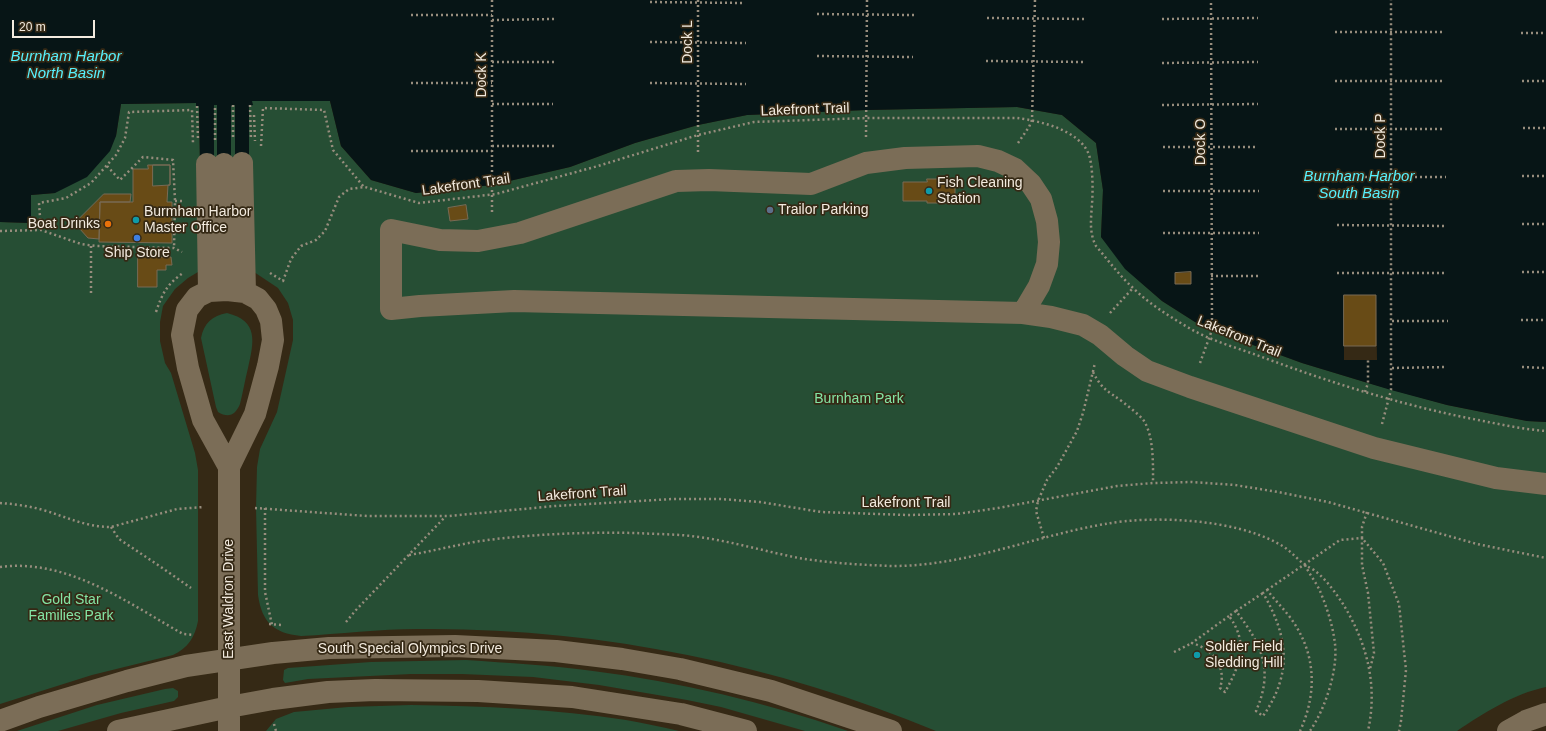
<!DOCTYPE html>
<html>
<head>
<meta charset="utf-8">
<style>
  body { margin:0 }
  #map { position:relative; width:1546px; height:731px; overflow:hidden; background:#352915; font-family:Helvetica,sans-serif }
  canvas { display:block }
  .scale { position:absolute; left:12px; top:20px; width:83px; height:18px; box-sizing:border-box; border:2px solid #f3ebdf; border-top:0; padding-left:5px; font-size:12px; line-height:14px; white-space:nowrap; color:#f3ebdf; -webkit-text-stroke:3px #352915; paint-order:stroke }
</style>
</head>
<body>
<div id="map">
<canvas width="1546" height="731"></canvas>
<div class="scale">20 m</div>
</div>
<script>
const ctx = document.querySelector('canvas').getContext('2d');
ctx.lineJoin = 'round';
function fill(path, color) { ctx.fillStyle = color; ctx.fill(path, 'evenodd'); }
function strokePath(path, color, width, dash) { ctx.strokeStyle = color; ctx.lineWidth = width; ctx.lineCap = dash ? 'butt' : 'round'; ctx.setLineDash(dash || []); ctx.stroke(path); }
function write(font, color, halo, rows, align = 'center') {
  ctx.font = font + ' Helvetica,sans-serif'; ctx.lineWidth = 3.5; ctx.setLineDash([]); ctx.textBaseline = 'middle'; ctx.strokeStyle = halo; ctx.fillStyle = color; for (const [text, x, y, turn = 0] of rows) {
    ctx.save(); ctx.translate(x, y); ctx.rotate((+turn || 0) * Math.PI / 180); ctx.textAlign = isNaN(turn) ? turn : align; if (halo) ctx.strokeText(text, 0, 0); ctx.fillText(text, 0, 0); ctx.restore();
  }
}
fill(new Path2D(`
  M252,101H330L341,146L371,180L416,193L492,185L570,167L635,143L698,125L747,115L866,110L1017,107L1062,115L1096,143L1103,190L1101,237L1138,280L1162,301L1195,322L1212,330L1302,363L1368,383L1447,405L1527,421L1546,422V687C1513,694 1484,713 1457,731H936C773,663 594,627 418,629C379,629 340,634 301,636C273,633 262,622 258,595L256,508L257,467L260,449L277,412L293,340V320L288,303L278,288L245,266L198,272L188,278L175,289L163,306L160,322V341L165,363L171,373L195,453L198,470V621C195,637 188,648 173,655L92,675L0,704V222L31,223V195L55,193L116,136L121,104L196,103L199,106L200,164H214V105H217V163H231V105H235V163H249V105Z
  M227,313C259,321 254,342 248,368C245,380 243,392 240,404C236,414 229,419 218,412L216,407L201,338C204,323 212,316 227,313Z
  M466,660C508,663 551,665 593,671C680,682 765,702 848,731H805L721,707L687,700L599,685L533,677L462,674H411L308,679L285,683L283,680L284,670L288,668L371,662Z
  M173,688L178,691V697L174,701L121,713L58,731H17L97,705L165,689Z
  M411,705C483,706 555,709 626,720C644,723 662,727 679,731H266L276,719L294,712L348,707Z`), '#264e34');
fill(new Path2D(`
  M0,0H1546V422L1527,421L1447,405L1391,390L1302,363L1212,330L1195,322L1162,301L1125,269L1101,237L1103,190L1096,143L1062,115L1017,107L866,110L747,115L698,125L635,143L570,167L492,185L416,193L371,180L341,146L330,101H252L253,105L249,106V163L235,164V105L231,106V163L217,164V105H214V164H200L199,106H196V103L121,104L116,136L110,151L87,177L55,193L31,195V223L0,222Z`), '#071516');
fill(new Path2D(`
  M1344,295H1376L1377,360H1344Z`), '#352915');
const building = new Path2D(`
  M148,165H170V185H168L167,202H172V243L99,242L100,202H133V169H148Z
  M153,165H170V185L153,186Z
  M927,179H955V203H927V201H903V182H927Z
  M104,194H131L130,202H100L99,239L88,238L79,228V219Z
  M466,205L468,219L450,221L448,208Z
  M138,257H171L172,265H166V270H157V287H138Z
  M1191,272V284H1175V273Z
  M1344,295H1376V346H1344Z`);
fill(building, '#684b16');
strokePath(building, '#786a54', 1);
strokePath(new Path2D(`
  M492,0V213
  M698,0V155
  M650,2L745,3
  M817,14L914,15
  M411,15H492
  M987,18L1084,19
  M1162,19L1258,18
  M492,20L554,19
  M1335,32H1445
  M1521,33H1546
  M650,42L746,43
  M817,56L913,57
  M986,61L1084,62
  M492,62H555
  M1162,63L1258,62
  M1335,81H1445
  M1522,81H1546
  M411,83H492
  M650,83L746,84
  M492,104H553
  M233,105V139
  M250,105L251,140
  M1162,105L1258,104
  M197,106L198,140
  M254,115L255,141
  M1523,128H1546
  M1335,129H1445
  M866,137L867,0
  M215,140V105
  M1018,143L1029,127L1032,120L1035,0
  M261,146L263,108L324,110L333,150L364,187
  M492,146H554
  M1163,147H1258
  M411,151H492
  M107,166L120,180L143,157L173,160L175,201L174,248
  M1522,176H1546
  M1335,177H1446
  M1163,191H1259
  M175,201H183
  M1522,224H1546
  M1337,225L1447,226
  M41,230L39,203L66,198L91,183L116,155L125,138L129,112L192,110L193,143
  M0,231L41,230L81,244L96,246L174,248L182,252
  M1163,233H1259
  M91,246V294
  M1522,272H1546
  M270,273L283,281L291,259L301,246L316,240L325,231L339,197L349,189L365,187L419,203L496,194L598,166L698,135L754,122L866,118H1017C1040,121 1080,130 1089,155C1093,167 1093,191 1092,204C1091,219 1089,233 1096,246C1108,260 1119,275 1132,287C1149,304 1169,316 1189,328C1211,341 1238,348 1262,357C1329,382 1398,404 1468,418C1494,423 1520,429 1546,431
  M1337,273H1447
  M1211,276H1260
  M156,312C162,294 167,284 183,273
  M1110,313L1133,288
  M1521,320H1546
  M1392,321H1448
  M1200,363L1212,330L1211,0
  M1522,367L1546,368
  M1392,368L1446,367
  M1093,372C1102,390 1108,391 1123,402C1130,408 1139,414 1144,421C1154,437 1153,465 1153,483
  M1365,392L1368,383V360
  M1382,424L1391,390V0
  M0,503C14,504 29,506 43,510C67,517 85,527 111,527L177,509L204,507
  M255,508L367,516H449L555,506L673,499H721L760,502L821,512L907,515L957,514L998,508L1117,486L1153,483L1192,482L1235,485L1278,492L1328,502L1477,544L1546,558
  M265,508V592L272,625
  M1367,512L1362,527V538L1383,563L1399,604L1406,670L1401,721L1399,731
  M111,527L119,539L158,565L191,588
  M1044,538L1036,511L1038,501L1047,480L1057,467L1077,431L1083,413L1095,363
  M409,555C433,551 456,545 480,541C532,534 583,532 635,533C653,534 672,534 691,536C727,540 763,551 799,558C830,563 862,565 893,566C967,566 1034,536 1105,524C1154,515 1235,519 1279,544C1289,549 1296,558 1305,565C1308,567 1311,568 1314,570C1326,579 1335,592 1343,604C1367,643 1378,685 1368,731
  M1305,565C1309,574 1316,582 1320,591C1327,608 1333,626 1335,644C1338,671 1325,709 1310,731
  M0,567C67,558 128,603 183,634L194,635
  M1267,590L1340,540L1362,538V565L1368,593L1374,653L1370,669
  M1236,611L1263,593
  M1229,616L1192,643C1212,649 1227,666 1220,688L1225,692C1240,665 1249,643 1229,616L1236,611C1262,645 1274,670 1256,711L1263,716C1293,673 1288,636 1263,593L1267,590C1274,599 1282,607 1289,616C1316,651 1318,692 1300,731
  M346,622L356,610L445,517
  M269,624L282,625
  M1174,652L1192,643
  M274,724L276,731`), '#978d7d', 2.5, [2, 3]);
strokePath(new Path2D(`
  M242,163L245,292
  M207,164L209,291
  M224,164L227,290
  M1023,313L1039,286L1047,264L1049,242L1047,221L1041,199L1031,184L1015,169L998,161L978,156L905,158L866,163L811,184L709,180L676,181L520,233L478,241L440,240L391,230V309L420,306L514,301L1023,313L1051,317L1083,325L1100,335L1125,356L1147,371L1190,387L1374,448L1496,478L1546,484
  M229,467L203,420L188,368L182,335L187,310L197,297L209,291L227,290L245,292L258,299L266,309L271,321L273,340L268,366L255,414L229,467V731
  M0,721L39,707L127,681L186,666L273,653L329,648L455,646L556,651L622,659L680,669L771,691L891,731
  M118,731L229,707L273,699L328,692L375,690L478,691L572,697L681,714L746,731
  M1508,731L1526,721L1546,714`), '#7b6d57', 22);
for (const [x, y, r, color] of [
  [929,191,4,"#0f9aa8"],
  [770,210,4,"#5c6f8a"],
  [136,220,4,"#0f9aa8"],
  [108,224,4,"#e8710a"],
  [137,238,4,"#3f7fe0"],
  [1197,655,4,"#0f9aa8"]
]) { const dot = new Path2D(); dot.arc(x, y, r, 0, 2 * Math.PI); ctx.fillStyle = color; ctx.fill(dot); strokePath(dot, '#352915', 1.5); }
write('14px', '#f3ebdf', '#352915', [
  ["Dock L",688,42,-90],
  ["Dock K",482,75,-90],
  ["Lakefront Trail",805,110,-2],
  ["Dock P",1381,136,-90],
  ["Dock O",1201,142,-90],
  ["Lakefront Trail",466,185,-8],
  ["Lakefront Trail",1239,337,22],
  ["Lakefront Trail",582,494,-4],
  ["Lakefront Trail",906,503],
  ["East Waldron Drive",229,599,-90],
  ["South Special Olympics Drive",410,649]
]);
write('14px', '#f3ebdf', '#352915', [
  ["Fish Cleaning",937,183],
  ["Station",937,199],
  ["Trailor Parking",778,210],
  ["Burmham Harbor",144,212],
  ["Master Office",144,228],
  ["Boat Drinks",100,224,"right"],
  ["Ship Store",137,253,"center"],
  ["Soldier Field",1205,647],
  ["Sledding Hill",1205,663]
], 'left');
write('14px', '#84e4a4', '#352915', [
  ["Burnham Park",859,399],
  ["Gold Star",71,600],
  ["Families Park",71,616]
]);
write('italic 15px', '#57f1fd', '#352915', [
  ["Burnham Harbor",66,57],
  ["North Basin",66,74],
  ["Burnham Harbor",1359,177],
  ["South Basin",1359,194]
]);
</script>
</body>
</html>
